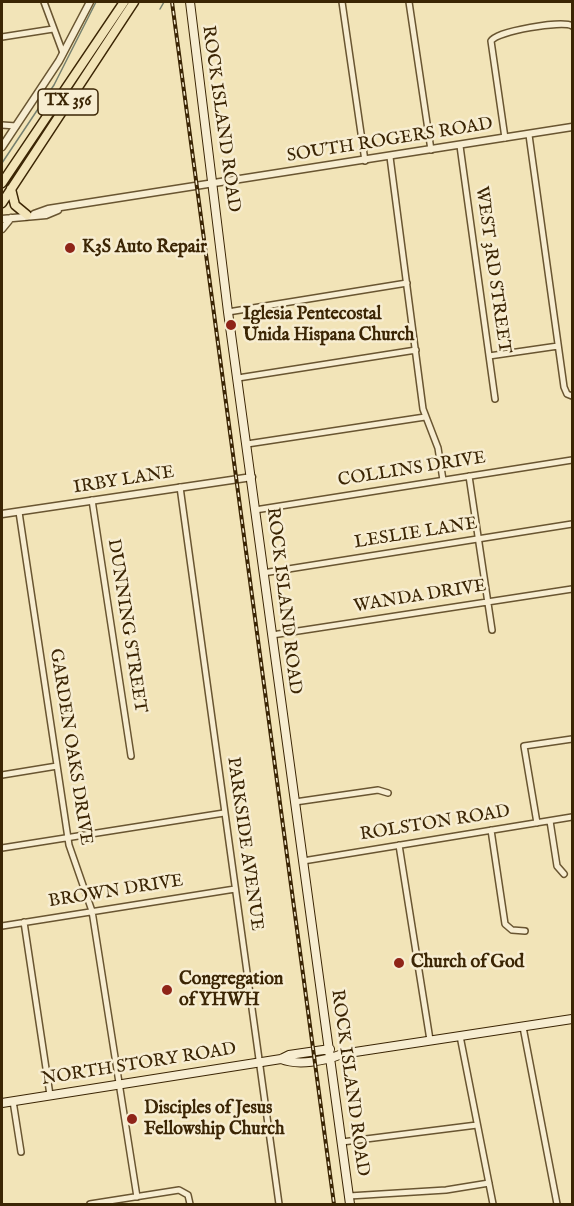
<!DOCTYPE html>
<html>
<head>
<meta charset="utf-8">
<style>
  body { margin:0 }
  #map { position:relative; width:574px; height:1206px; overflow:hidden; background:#f2e4b8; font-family:"IM FELL English",serif }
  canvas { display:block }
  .frame { position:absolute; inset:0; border:3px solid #3b2504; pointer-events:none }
</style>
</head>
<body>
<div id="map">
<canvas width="574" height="1206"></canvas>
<div class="frame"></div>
</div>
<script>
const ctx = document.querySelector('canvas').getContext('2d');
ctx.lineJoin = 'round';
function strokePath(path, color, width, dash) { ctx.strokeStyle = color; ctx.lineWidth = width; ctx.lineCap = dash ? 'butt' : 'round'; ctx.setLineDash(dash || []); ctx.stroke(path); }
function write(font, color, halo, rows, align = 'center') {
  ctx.font = font + ' "IM FELL English",serif'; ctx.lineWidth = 5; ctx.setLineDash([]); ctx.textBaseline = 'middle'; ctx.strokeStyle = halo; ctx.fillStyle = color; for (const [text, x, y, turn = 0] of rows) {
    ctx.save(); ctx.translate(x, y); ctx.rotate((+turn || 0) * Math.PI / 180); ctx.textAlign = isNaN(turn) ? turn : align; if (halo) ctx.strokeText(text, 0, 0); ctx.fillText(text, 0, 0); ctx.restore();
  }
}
strokePath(new Path2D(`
  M160,9L164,2
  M2,163L54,85L96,2`), '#76806f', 1.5);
const minor = new Path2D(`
  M44,2L63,53
  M342,2L365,161
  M409,2L431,150
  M2,37L53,29
  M2,125L16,126
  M529,135L564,387L567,394L572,396
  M505,138L491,41C497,31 563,20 572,26
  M460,146L495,399
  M390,157L423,409L438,448L443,480
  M228,312L407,283
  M489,356L558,346
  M238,378L416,350
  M247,444L425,417
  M469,476L492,630
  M180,487L279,1204
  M92,500L131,756
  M255,510L572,460
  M19,512L69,845L92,911L137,1197
  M263,573L572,524
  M272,635L572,589
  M2,775L57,766
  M295,802L378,790L388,793
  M550,821L557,866L564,874
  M537,823L524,746L572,739
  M491,830L505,924L512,930L525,931
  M399,845L430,1040
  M2,848L224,813
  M303,861L572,817
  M24,922L50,1095
  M2,926L235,889
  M523,1027L557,1204
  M460,1036L493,1204
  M13,1101L21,1152
  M342,1142L477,1125
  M349,1196L446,1190L489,1183
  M90,1204L179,1190L188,1195L190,1204`);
const tertiary = new Path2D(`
  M2,147L59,61L90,2
  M34,214L48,209L572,127
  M2,219L46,215L58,210
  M2,229L11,218
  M2,514L252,477`);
const secondary = new Path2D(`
  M190,2L228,312L350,1204
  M281,1059C298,1066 325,1061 342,1054L572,1019
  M2,1103L281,1059L289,1055L330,1049`);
const primary = new Path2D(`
  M2,183L124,2
  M11,189L15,205L27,215
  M2,203L134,2`);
strokePath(minor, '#695531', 8);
strokePath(tertiary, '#695531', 9);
strokePath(secondary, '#3b2504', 10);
strokePath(primary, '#3b2504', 11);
strokePath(minor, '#f7edd1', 5);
strokePath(tertiary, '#f7edd1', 6);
strokePath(secondary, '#f7edd1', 8);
strokePath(primary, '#f2e4b8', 8);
const rail = new Path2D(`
  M172,2L334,1204`);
strokePath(rail, '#3b2504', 4);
strokePath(rail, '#f7edd1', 1.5, [4.5]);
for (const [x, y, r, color] of [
  [70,248,6,"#8f2418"],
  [231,325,6,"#8f2418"],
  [399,963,6,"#8f2418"],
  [167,990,6,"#8f2418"],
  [132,1119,6,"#8f2418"]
]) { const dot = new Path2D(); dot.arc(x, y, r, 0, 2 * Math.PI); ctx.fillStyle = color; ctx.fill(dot); strokePath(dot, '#f7edd1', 2); }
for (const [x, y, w] of [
  [68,102,60]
]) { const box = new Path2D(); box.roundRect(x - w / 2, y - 13, w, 26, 4.5); ctx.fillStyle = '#f7edd1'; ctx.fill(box); strokePath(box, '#3b2504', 1.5); }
write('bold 16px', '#3b2504', null, [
  ["TX 356",68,102]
]);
write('18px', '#3b2504', '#f7edd1', [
  ["ROCK ISLAND ROAD",220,119,82],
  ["SOUTH ROGERS ROAD",390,141,-9],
  ["WEST 3RD STREET",492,270,82],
  ["COLLINS DRIVE",412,470,-9],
  ["IRBY LANE",124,481,-9],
  ["LESLIE LANE",416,534,-9],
  ["WANDA DRIVE",420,597,-9],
  ["ROCK ISLAND ROAD",283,601,83],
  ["DUNNING STREET",126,626,81],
  ["GARDEN OAKS DRIVE",70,747,81],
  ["ROLSTON ROAD",435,824,-9],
  ["PARKSIDE AVENUE",244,844,82],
  ["BROWN DRIVE",116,892,-9],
  ["NORTH STORY ROAD",139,1065,-9],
  ["ROCK ISLAND ROAD",349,1083,82]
]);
write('bold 18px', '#3b2504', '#f7edd1', [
  ["K3S Auto Repair",82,248],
  ["Iglesia Pentecostal",243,315],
  ["Unida Hispana Church",243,336],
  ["Church of God",411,963],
  ["Congregation",179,980],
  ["of YHWH",179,1001],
  ["Disciples of Jesus",144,1109],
  ["Fellowship Church",144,1130]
], 'left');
</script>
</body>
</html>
